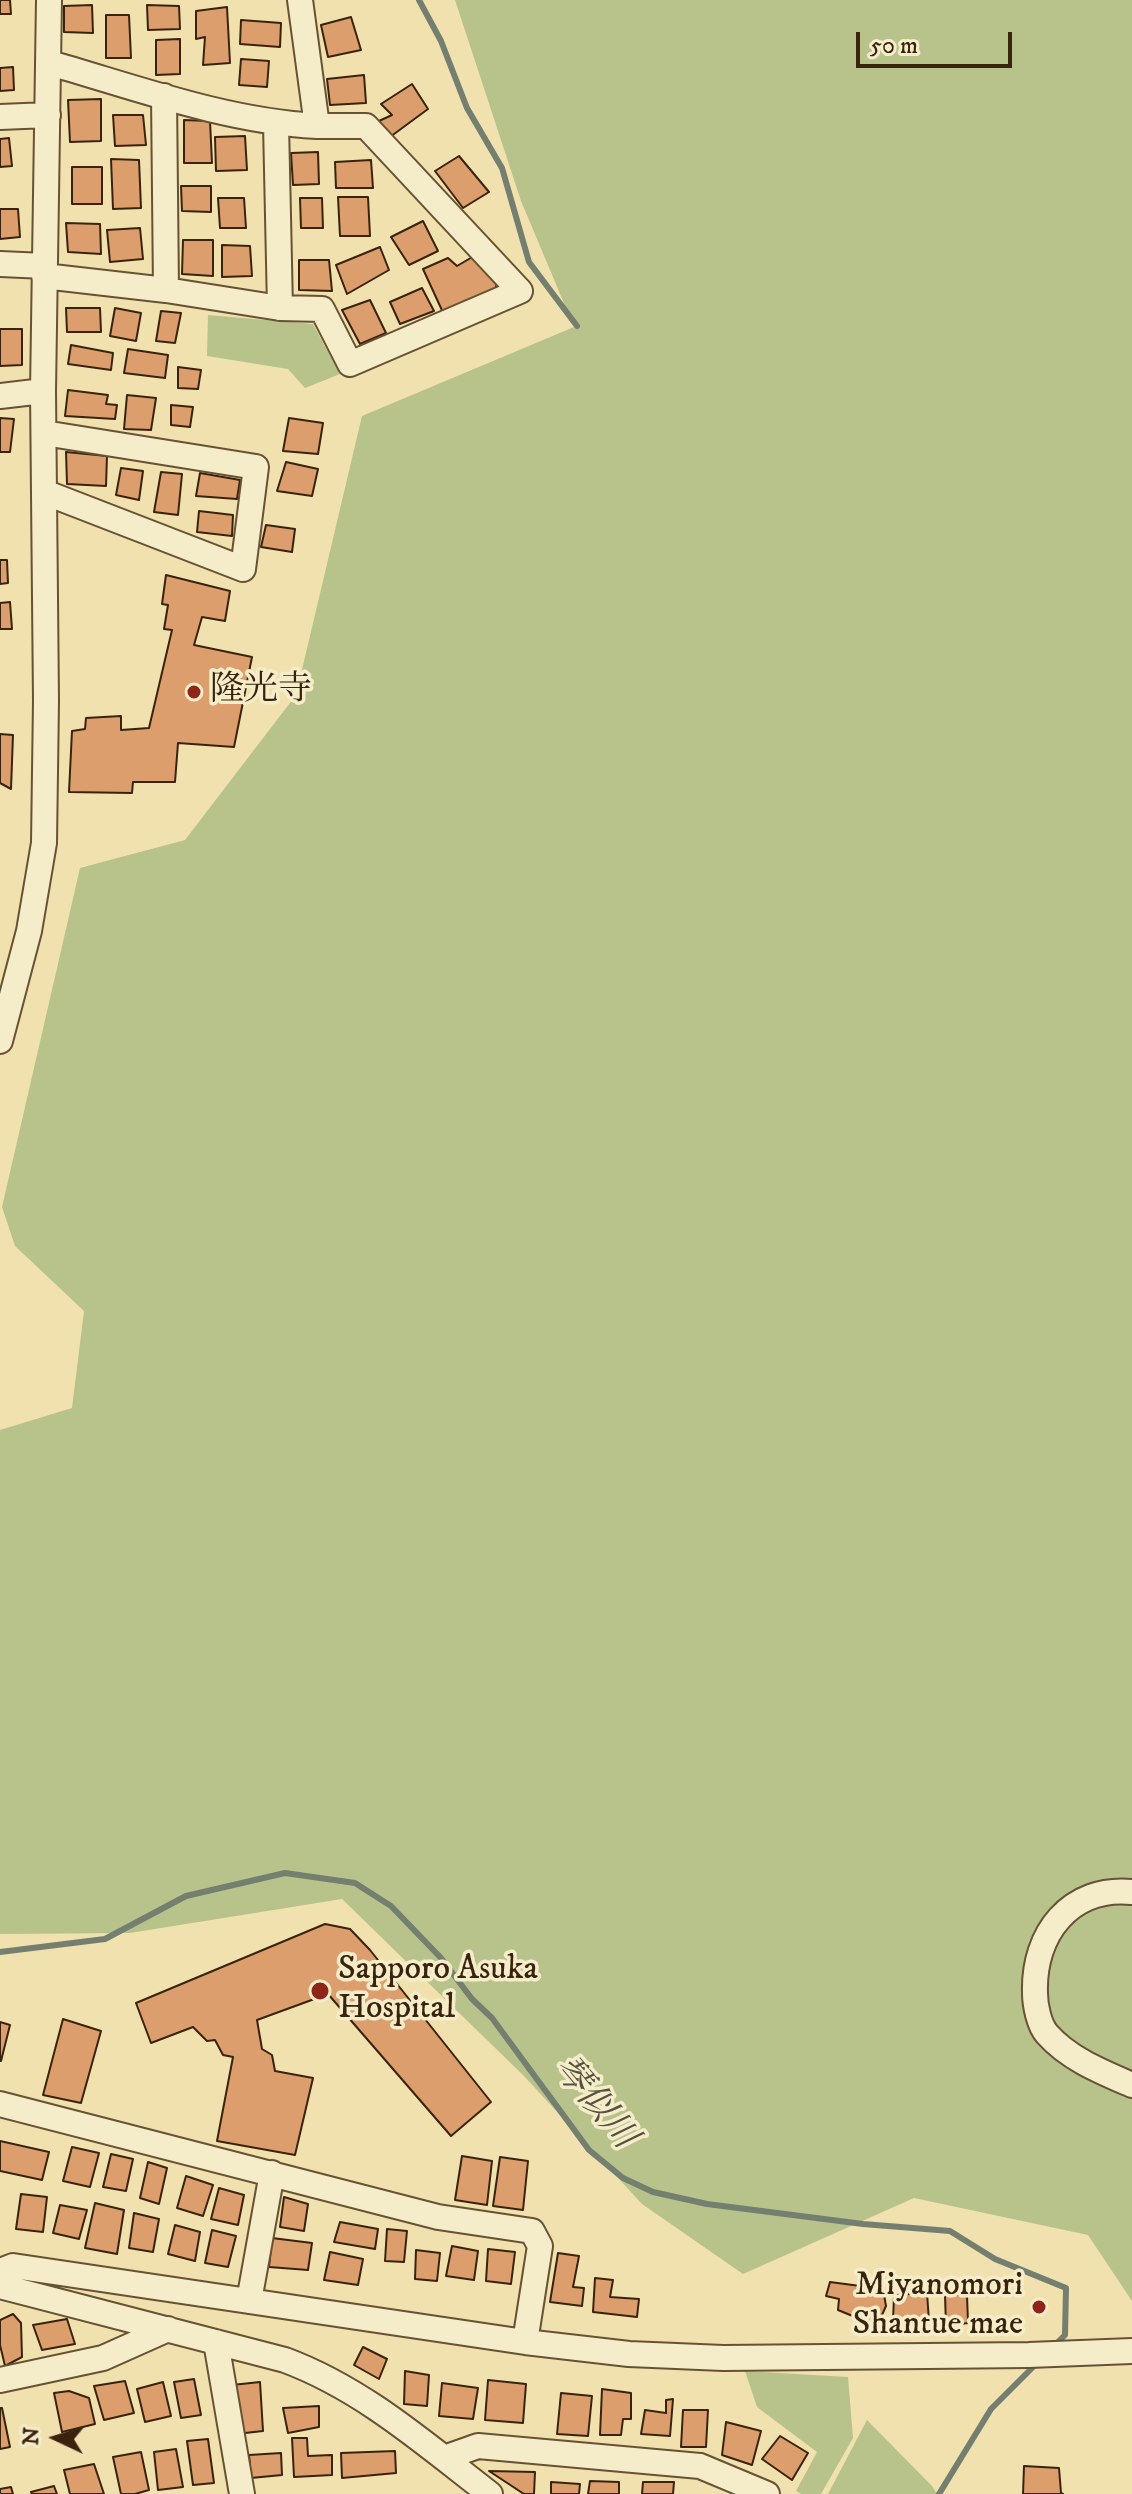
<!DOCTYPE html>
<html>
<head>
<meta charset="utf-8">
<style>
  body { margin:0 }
  #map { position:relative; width:1132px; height:2494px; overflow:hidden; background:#f0e1ae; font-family:"IM FELL DW Pica",serif }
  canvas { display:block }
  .north { position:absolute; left:16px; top:2398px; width:80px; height:80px; -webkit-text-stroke:6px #f5ecca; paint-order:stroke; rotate:274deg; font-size:22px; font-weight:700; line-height:32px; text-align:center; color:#39230c }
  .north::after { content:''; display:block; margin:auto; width:28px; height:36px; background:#39230c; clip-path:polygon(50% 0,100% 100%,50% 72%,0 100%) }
  .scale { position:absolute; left:856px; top:32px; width:156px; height:36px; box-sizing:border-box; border:4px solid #39230c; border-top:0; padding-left:10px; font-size:24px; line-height:28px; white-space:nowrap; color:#39230c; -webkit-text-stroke:6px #f5ecca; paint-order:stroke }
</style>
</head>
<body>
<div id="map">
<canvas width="1132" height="2494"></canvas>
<div class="north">N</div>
<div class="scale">50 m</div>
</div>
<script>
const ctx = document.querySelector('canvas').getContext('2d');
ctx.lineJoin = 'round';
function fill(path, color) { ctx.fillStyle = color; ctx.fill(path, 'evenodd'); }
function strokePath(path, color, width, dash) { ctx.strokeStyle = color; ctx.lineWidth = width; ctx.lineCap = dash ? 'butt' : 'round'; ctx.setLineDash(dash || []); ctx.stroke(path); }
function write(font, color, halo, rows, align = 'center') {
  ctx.font = font + ' "IM FELL DW Pica","Noto Serif JP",serif'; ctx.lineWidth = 7; ctx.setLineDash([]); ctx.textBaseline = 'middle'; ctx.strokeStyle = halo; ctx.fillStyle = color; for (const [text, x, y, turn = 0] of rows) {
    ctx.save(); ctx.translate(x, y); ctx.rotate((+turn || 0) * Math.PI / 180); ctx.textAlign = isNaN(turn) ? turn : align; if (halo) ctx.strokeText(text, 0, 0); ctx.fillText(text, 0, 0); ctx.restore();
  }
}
fill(new Path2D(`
  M455,0H1132V2301L1088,2235L914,2198L743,2274L642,2204L523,2075L342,1899L130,1933L0,1934V1430L72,1408L84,1311L15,1246L2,1207L80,868L185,840L296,695L362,416L574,327L521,201Z
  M208,315L313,324L340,374L305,388L288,369L207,356Z
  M745,2371L848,2377L853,2438L821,2494H801L796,2491L817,2452L757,2407Z
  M867,2420L932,2486L937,2494H828Z`), '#b8c38b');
strokePath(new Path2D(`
  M419,0L441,41L467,108L502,168L529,262L577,326
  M0,1952L105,1939L186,1896L285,1873L355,1883L391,1906L441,1958L472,1999L492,2018L589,2150L623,2178L653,2192L707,2204L863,2224L950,2231L995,2259L1066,2288L1065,2335L1053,2347
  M939,2494L991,2409L1037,2363`), '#747f70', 6);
const building = new Path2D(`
  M0,0H10L11,14H0Z
  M92,5L93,33L64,32V6Z
  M147,5L179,6L180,29L148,30Z
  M227,7L230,63L203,65L205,37L196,39V11Z
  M106,15H129L131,58H106Z
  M351,17L361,50L328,57L321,25Z
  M241,20L281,23L280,47L240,44Z
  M180,39V74L156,75V40Z
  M241,59L269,61L267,87L239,85Z
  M13,67L14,90L0,91V68Z
  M364,75L366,103L330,105L327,79Z
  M412,84L428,109L390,137L379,121L392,115L381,104Z
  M101,99V141L70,142L68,100Z
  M113,115H143L146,145L115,146Z
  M184,120L210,121L212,163H184Z
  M245,136L247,170L216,171L215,137Z
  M9,138L12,166L0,167V139Z
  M318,152L319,184L293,185L291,153Z
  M459,156L489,192L463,208L435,171Z
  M111,159L139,160L141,208L113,209Z
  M371,160L373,188H336L335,162Z
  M72,167H102V204H72Z
  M181,186H211V212L182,211Z
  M338,197H368L370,236H340Z
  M218,198H244L246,228H220Z
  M300,198H322L323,228H301Z
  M0,209H18L20,237L0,239Z
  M423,221L438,251L409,265L391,237Z
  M66,223L100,224L101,254L68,252Z
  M140,228L143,259L110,262L107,230Z
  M183,240H213V276L182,274Z
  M222,245L250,246L252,276L222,277Z
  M380,247L389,270L347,294L336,265Z
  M474,256L498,281L493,294L446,319L423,269L448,258L457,266Z
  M299,260H329L332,291L299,290Z
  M422,288L434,311L400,324L390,302Z
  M370,300L386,333L360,344L342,310Z
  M66,308H100L101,332H67Z
  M115,308L141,313L136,341L110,336Z
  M161,311L181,313L175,343L156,341Z
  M0,329H22V365L0,366Z
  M71,345L113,353L111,370L68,364Z
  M128,349L168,355L165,378L124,373Z
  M178,367L201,370L198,389L178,388Z
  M68,390L108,395L106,404L117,405L115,419L65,416Z
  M127,395L156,398L151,430L124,429Z
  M171,405L193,407L190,427L171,425Z
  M0,418L14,419L10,452H0Z
  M289,418L323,423L318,454L283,451Z
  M66,452L107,456L106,486L67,484Z
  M286,462L318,469L312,496L277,491Z
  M121,468L143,471L139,500L116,495Z
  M161,472L182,474L178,515L154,512Z
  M200,473L240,480L237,499L196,496Z
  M199,511L233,515L232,536L197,532Z
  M266,525L295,529L292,552L261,547Z
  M0,560H7L8,583L0,584Z
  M166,575L230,591L225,621L202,617L194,645L252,657L234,747L178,743L175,782H133L132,793L69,792L72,731L85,729L86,718L121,716V730L149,728L172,630L164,629L168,605L162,604Z
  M10,602L12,629H0V603Z
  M0,734L13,735L11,789L0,783Z
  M325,1924L350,1929L370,1950L491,2102L451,2136L328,1994L257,2020L262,2049L272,2055L275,2071L313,2078L295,2155L217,2141L233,2057L223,2055L215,2040L207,2041L193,2027L151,2043L136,2003Z
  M63,2019L101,2031L81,2103L43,2095Z
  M0,2022L10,2025L1,2061H0Z
  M0,2141L49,2152L42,2180L0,2171Z
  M72,2147L99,2153L90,2187L63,2181Z
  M111,2154L133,2159L126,2191L103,2187Z
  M462,2156L492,2161L487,2205L455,2200Z
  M500,2157L528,2161L523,2210L493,2206Z
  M148,2162L167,2168L159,2204L140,2198Z
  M186,2176L213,2185L203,2216L177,2208Z
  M219,2188L244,2195L238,2225L211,2219Z
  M21,2194L47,2197L43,2232L16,2229Z
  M284,2197L308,2204L304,2231L280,2227Z
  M95,2203L124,2210L117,2254L85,2248Z
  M60,2205L87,2210L79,2239L53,2233Z
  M134,2213L159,2219L153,2252L129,2248Z
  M340,2222L378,2229L375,2249L334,2242Z
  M175,2225L200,2232L195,2261L168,2254Z
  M387,2229L407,2231L404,2262L385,2261Z
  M212,2230L236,2236L228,2267L205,2263Z
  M272,2238L312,2243L308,2270L269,2267Z
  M452,2246L478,2251L474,2280L446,2276Z
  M488,2249L515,2252L511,2284L486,2281Z
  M416,2250L440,2253L437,2281L415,2279Z
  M330,2252L363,2259L358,2285L324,2280Z
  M558,2253L579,2256L573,2287L584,2288L582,2306L550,2302Z
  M595,2278L613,2280L610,2297L639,2299L637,2317L593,2312Z
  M830,2282L883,2289L886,2306L877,2326L838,2310L839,2299L826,2296Z
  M927,2293L929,2321L893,2322L894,2295Z
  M945,2295H967L968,2323L946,2326Z
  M13,2314L21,2323L22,2357L5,2366L0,2345V2320Z
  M67,2319L75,2344L42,2350L33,2325Z
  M363,2347L387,2359L379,2379L354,2365Z
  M405,2371L429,2375L427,2406L404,2404Z
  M194,2379L201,2415L181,2418L174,2382Z
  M488,2380L526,2384L523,2423L485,2420Z
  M125,2381L134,2413L104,2420L94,2386Z
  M163,2382L171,2416L145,2422L137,2389Z
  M260,2382L263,2431L236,2434L232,2385Z
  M442,2383L478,2388L473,2419L439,2416Z
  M602,2389L631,2393V2419H623L621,2435H600Z
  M69,2391L89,2398L95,2424L62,2432L54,2393Z
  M561,2393L592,2396L588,2436L557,2434Z
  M673,2399L670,2436L641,2434L645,2410L666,2413V2400Z
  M319,2406V2427L288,2433L283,2408Z
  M0,2408H2L10,2447L0,2449Z
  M683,2410H708L706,2447H681Z
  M726,2422L761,2431L752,2465L722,2455Z
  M780,2436L808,2453L792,2480L762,2459Z
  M292,2438H307L308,2456L332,2455V2475L294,2477Z
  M208,2439L214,2483L193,2485L187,2441Z
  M176,2449L183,2487L158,2490L154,2452Z
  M395,2451L396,2473L342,2478L341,2453Z
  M141,2452L149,2490L135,2494H121L113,2457Z
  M281,2453L282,2475L251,2478L249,2455Z
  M94,2464L104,2494H70L64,2470Z
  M1024,2466L1059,2468L1061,2493L1063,2494H1023Z
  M489,2471L535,2472L534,2494H524Z
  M590,2481L619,2482V2494H588Z
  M551,2482L580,2484L579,2494H551Z
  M643,2482H674L673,2494H642Z
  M54,2486L57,2494H32L31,2492Z
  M11,2487L13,2494H0V2489Z`);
fill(building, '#dd9e6e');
strokePath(building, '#39230c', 2);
const minor = new Path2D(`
  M50,63C137,88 226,121 317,126
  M164,96L166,290
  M0,117L48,115
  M276,124L280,308
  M0,264L45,266
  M44,276L166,290L280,308L322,309L350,364L520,291L366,126H317L300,0
  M0,396L43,391
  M44,492L243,569L256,467L44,433
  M0,1041L29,931L44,843L46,701L43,391L49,0
  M1132,1892C1070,1886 1033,1934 1035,1993C1035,2005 1039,2025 1047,2034C1069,2059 1102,2072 1132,2085
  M0,2104L438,2217L532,2231L540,2246L525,2342
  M0,2271L13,2266L525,2342L629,2354L723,2358L1029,2355L1132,2351
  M0,2286L285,2360C363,2389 425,2444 490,2494
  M249,2301L272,2173
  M216,2342L242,2494
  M0,2380L103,2358L168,2329
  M444,2458L478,2446L700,2466L767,2494`);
strokePath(minor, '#675234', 28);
strokePath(minor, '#f5ecca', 24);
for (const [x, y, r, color] of [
  [194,692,8,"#8f2418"],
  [320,1991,10,"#8f2418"],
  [1039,2307,8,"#8f2418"]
]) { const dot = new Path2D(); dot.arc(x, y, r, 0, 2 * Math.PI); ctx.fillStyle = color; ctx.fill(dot); strokePath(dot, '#f5ecca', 3); }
write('34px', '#39230c', '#f5ecca', [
  ["隆光寺",210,692],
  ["Sapporo Asuka",338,1971],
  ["Hospital",338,2010],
  ["Miyanomori",1023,2287,"right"],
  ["Shantue mae",1023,2326,"right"]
], 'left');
write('italic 36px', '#57513e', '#f5ecca', [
  ["琴似川",593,2104,50]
]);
</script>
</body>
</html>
